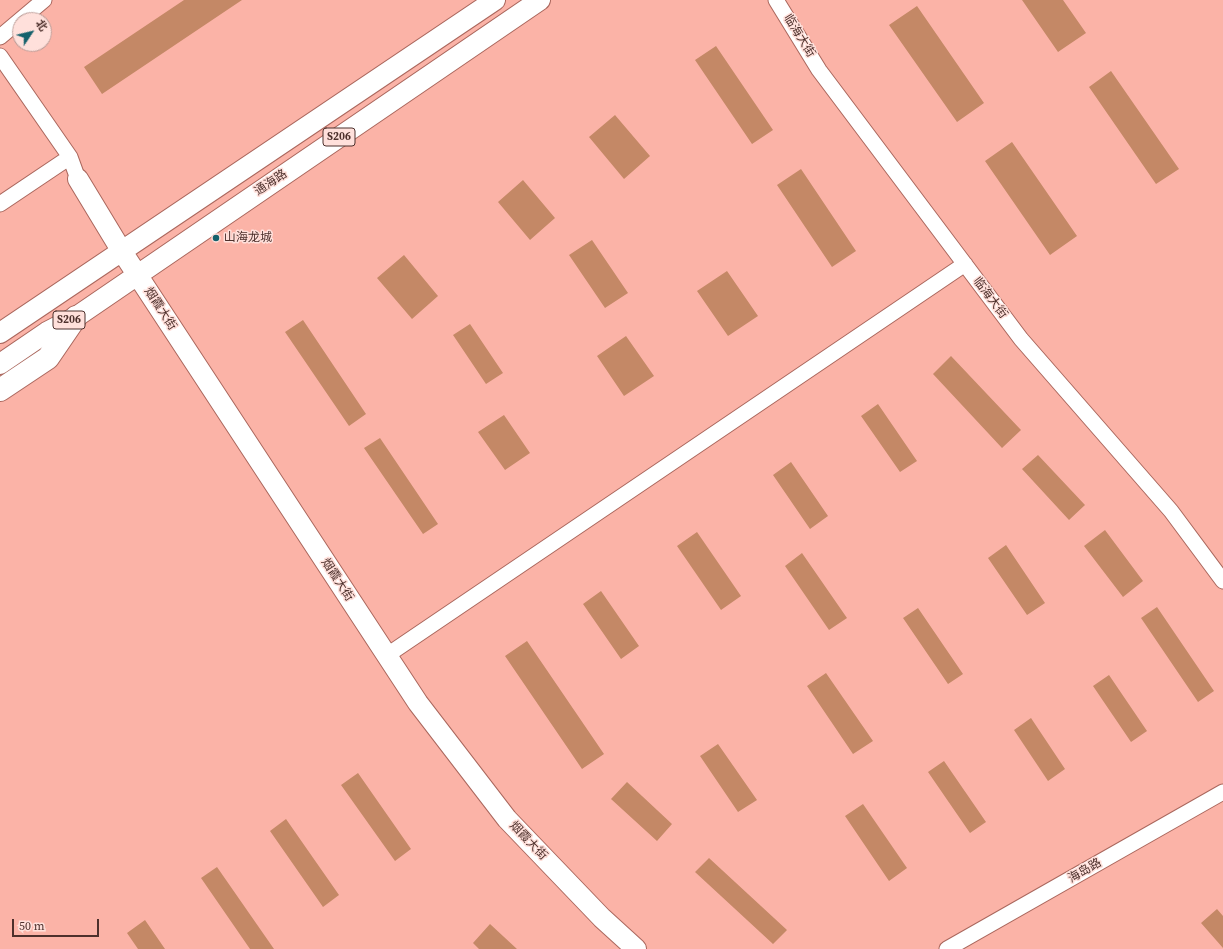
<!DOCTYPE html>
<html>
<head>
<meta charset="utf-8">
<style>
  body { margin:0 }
  #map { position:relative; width:1223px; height:949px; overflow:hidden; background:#fbb3a7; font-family:"Source Serif 4","Noto Sans SC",serif }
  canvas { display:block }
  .north { position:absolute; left:12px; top:12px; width:40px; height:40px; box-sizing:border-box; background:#ffe0db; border:1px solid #b89a95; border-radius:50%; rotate:55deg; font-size:11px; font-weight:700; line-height:16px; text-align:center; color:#4d302c }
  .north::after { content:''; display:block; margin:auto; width:14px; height:18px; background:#15616c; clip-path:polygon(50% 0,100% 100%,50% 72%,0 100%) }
  .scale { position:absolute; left:12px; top:919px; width:87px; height:18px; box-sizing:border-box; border:2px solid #4d302c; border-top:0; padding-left:5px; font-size:12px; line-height:14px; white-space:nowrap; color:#4d302c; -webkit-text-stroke:3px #ffe0db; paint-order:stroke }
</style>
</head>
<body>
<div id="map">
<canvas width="1223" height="949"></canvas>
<div class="north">北</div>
<div class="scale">50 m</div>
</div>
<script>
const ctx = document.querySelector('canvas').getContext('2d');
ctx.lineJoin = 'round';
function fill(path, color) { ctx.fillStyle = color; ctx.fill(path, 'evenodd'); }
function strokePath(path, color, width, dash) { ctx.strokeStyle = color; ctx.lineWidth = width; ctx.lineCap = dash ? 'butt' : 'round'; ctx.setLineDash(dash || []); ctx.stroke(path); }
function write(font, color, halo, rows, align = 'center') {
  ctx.font = font + ' "Source Serif 4","Noto Sans SC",serif'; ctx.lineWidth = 3; ctx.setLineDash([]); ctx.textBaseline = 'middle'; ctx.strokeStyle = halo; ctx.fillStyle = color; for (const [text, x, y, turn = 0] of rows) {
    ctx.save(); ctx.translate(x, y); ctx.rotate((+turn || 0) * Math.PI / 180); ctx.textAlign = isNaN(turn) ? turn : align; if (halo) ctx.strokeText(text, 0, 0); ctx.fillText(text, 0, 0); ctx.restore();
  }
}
fill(new Path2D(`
  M184,0H242L102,94L84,67Z
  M1022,0H1063L1086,33L1058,52Z
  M917,6L984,103L957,122L889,25Z
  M716,46L773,130L752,144L695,60Z
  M1111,71L1179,169L1156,184L1089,87Z
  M615,115L650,156L624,179L589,137Z
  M1012,142L1077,236L1050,255L985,161Z
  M801,169L856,251L832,267L777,185Z
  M523,180L555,218L530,240L498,202Z
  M592,240L628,293L605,308L569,255Z
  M404,255L438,296L412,319L377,278Z
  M727,271L758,316L728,336L697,291Z
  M303,320L366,414L349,426L285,332Z
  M470,324L503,373L486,384L453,335Z
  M626,336L654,376L624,396L597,356Z
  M951,356L1021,430L1002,448L933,374Z
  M878,404L917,461L900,472L861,416Z
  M504,415L530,453L505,470L478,432Z
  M380,438L438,524L423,534L364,448Z
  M1038,455L1085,505L1069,520L1022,469Z
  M791,462L828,516L810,529L773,475Z
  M1105,530L1143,581L1123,597L1084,546Z
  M697,532L741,596L721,610L677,546Z
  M1006,545L1045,603L1027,615L988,558Z
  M802,553L847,618L829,630L785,566Z
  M601,591L639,646L621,659L583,604Z
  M1157,607L1214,691L1198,702L1141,618Z
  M918,608L963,674L948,684L903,618Z
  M527,641L604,754L582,769L505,656Z
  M826,673L873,741L853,754L807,686Z
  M1109,675L1147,731L1131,742L1093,686Z
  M1031,718L1065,769L1048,781L1014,730Z
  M718,744L757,800L738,812L700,756Z
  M944,761L986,822L970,833L928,772Z
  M358,773L411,849L395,861L341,785Z
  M627,782L672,824L657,841L611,799Z
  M863,804L907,868L889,881L845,816Z
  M286,819L339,895L323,907L270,831Z
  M709,858L787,930L773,944L695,872Z
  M217,867L274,949H250L201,878Z
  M1217,909L1223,916V948L1201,923Z
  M145,920L165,949H138L127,933Z
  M490,924L517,949H479L473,943Z`), '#c48866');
const minor = new Path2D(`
  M776,0L819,70L1021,339L1171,511L1223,581
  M0,37L44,0
  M0,56L70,157L78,179
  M0,204L70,157
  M386,656L965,264
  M947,949L1223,792`);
const major = new Path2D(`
  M78,179L121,250L418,703L507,819L602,918L636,949
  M0,333L495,0
  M0,364L47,332L76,317L540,0`);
const highway = new Path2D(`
  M0,390L48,358L76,317`);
strokePath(minor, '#aa675d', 17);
strokePath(major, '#aa675d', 22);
strokePath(highway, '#aa675d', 24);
strokePath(minor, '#fff', 15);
strokePath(major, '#fff', 20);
strokePath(highway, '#fff', 22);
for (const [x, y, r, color] of [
  [216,238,4,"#15616c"]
]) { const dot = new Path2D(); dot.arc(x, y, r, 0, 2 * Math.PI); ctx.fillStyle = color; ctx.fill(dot); strokePath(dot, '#ffe0db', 1.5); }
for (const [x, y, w] of [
  [339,137,32],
  [69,320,32]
]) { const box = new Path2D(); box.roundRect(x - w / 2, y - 9, w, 18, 3); ctx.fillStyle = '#ffe0db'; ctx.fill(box); strokePath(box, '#4d302c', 1); }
write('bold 11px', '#4d302c', null, [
  ["S206",339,137],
  ["S206",69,320]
]);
write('12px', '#4d302c', '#ffe0db', [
  ["临海大街",799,36,58],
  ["通海路",271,183,-34],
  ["临海大街",990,298,53],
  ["烟霞大街",160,309,57],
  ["烟霞大街",337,580,57],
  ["烟霞大街",528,841,46],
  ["海岛路",1085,871,-30]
]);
write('12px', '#4d302c', '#ffe0db', [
  ["山海龙城",224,238]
], 'left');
</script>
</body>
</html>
